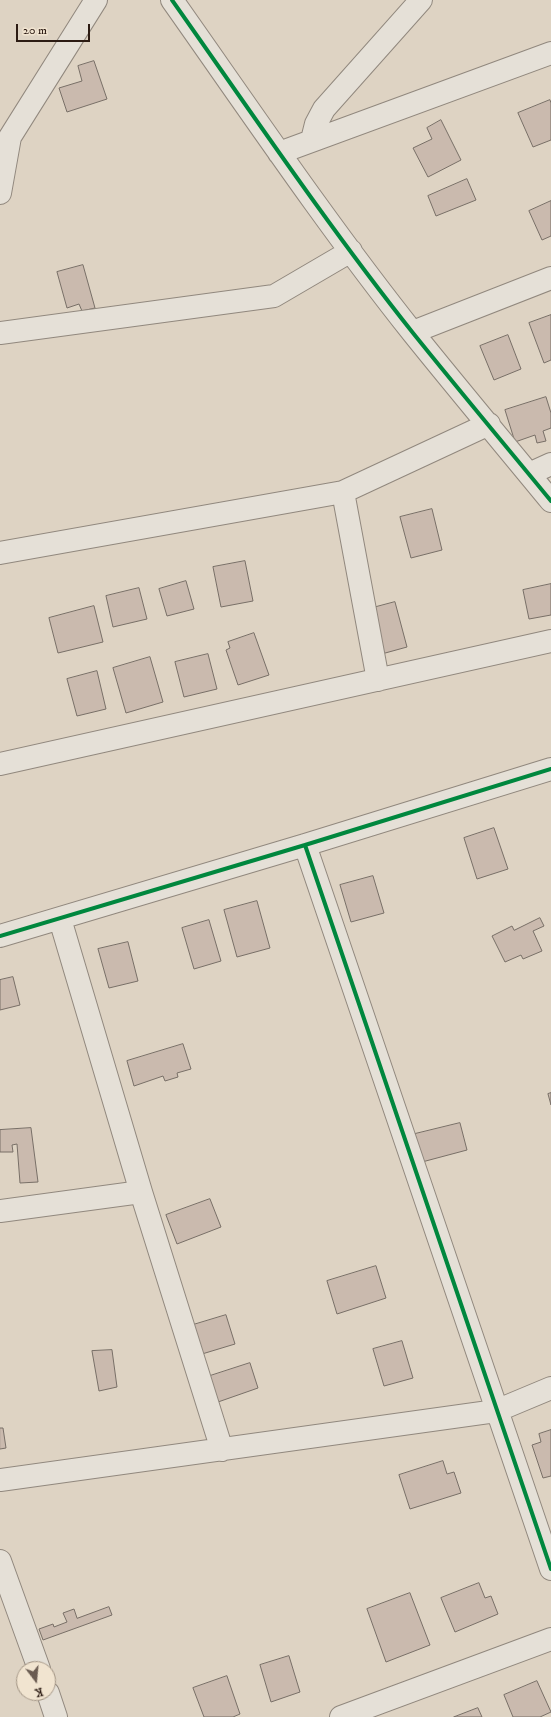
<!DOCTYPE html>
<html>
<head>
<meta charset="utf-8">
<style>
  body { margin:0 }
  #map { position:relative; width:551px; height:1717px; overflow:hidden; background:#ded3c3; font-family:"IM FELL DW Pica",serif }
  canvas { display:block }
  .north { position:absolute; left:16px; top:1661px; width:40px; height:40px; box-sizing:border-box; background:#f1e4d0; border:1px solid #a29484; border-radius:50%; rotate:164deg; font-size:11px; font-weight:700; line-height:16px; text-align:center; color:#2c1b13 }
  .north::after { content:''; display:block; margin:auto; width:14px; height:18px; background:#6a5b51; clip-path:polygon(50% 0,100% 100%,50% 72%,0 100%) }
  .scale { position:absolute; left:16px; top:24px; width:74px; height:18px; box-sizing:border-box; border:2px solid #2c1b13; border-top:0; padding-left:5px; font-size:12px; line-height:14px; white-space:nowrap; color:#2c1b13; -webkit-text-stroke:3px #f1e4d0; paint-order:stroke }
</style>
</head>
<body>
<div id="map">
<canvas width="551" height="1717"></canvas>
<div class="north">K</div>
<div class="scale">20 m</div>
</div>
<script>
const ctx = document.querySelector('canvas').getContext('2d');
ctx.lineJoin = 'round';
function fill(path, color) { ctx.fillStyle = color; ctx.fill(path, 'evenodd'); }
function strokePath(path, color, width, dash) { ctx.strokeStyle = color; ctx.lineWidth = width; ctx.lineCap = dash ? 'butt' : 'round'; ctx.setLineDash(dash || []); ctx.stroke(path); }
const building = new Path2D(`
  M94,61L107,99L67,112L59,88L82,81L78,66Z
  M550,100L551,103V140L533,147L518,113Z
  M441,120L461,160L428,177L413,148L432,139L427,128Z
  M467,179L476,200L436,216L428,196Z
  M551,201V236L542,240L529,211Z
  M83,265L95,308L82,311L79,304L67,308L57,272Z
  M551,315V360L544,363L529,323Z
  M508,335L521,369L494,380L480,346Z
  M546,397L551,413V428L543,431L546,441L537,443L535,435L515,442L505,410Z
  M432,509L442,550L411,558L400,517Z
  M245,561L253,601L221,607L213,567Z
  M186,581L194,609L167,616L159,589Z
  M551,584V615L529,619L523,590Z
  M139,588L147,619L113,627L106,596Z
  M395,602L407,647L378,655L365,610Z
  M94,606L103,642L58,653L49,618Z
  M254,633L269,675L238,685L226,650L230,648L228,642Z
  M208,654L217,689L184,697L175,662Z
  M150,657L163,702L126,713L113,668Z
  M97,671L106,709L77,716L67,679Z
  M494,828L508,869L477,879L464,838Z
  M373,876L384,913L351,922L340,885Z
  M257,901L270,948L237,957L224,910Z
  M540,918L544,926L533,931L542,951L523,959L521,955L505,962L492,936L512,926L514,930Z
  M209,920L221,961L194,969L182,928Z
  M128,942L138,981L109,988L98,949Z
  M13,977L20,1005L0,1010V980Z
  M183,1044L191,1069L177,1073L178,1077L165,1081L163,1076L134,1086L127,1061Z
  M551,1093V1105L548,1094Z
  M460,1123L467,1150L422,1162L415,1134Z
  M31,1128L38,1182L20,1183L17,1144L12,1145L13,1152H0V1130Z
  M210,1199L221,1227L177,1244L166,1215Z
  M376,1266L386,1298L337,1314L327,1281Z
  M226,1315L235,1344L202,1354L193,1325Z
  M402,1341L413,1378L384,1386L373,1349Z
  M112,1350L117,1387L99,1391L92,1351Z
  M250,1363L258,1388L218,1402L210,1376Z
  M0,1428H3L6,1448L0,1449Z
  M551,1430V1476L543,1478L532,1445L541,1442L539,1434Z
  M443,1461L447,1474L454,1472L461,1493L410,1509L399,1475Z
  M479,1583L485,1598L491,1596L498,1614L455,1632L441,1598Z
  M410,1593L430,1645L386,1662L367,1609Z
  M109,1607L112,1615L43,1640L39,1629L53,1624L54,1627L67,1622L63,1613L74,1609L77,1618Z
  M289,1656L300,1692L271,1702L260,1665Z
  M227,1676L240,1714L233,1717H204L193,1688Z
  M537,1681L551,1712L540,1717H513L504,1695Z
  M478,1708L482,1717H454Z`);
fill(building, '#cabaae');
strokePath(building, '#786f67', 1);
const minor = new Path2D(`
  M172,0C251,112 328,226 413,333C458,389 505,445 551,501
  M312,140L316,124L324,109L421,0
  M279,153L551,53
  M0,193L10,137L96,0
  M413,332L551,278
  M0,333L274,296L351,251
  M529,474L551,464
  M343,492L378,680
  M0,553L343,492L489,424
  M0,764L551,641
  M305,845L551,1569
  M60,919L141,1192L222,1450
  M0,936L305,845L551,769
  M0,1211L141,1192
  M0,1480L496,1411L551,1388
  M0,1561L39,1669
  M48,1693L56,1717
  M341,1717L551,1639`);
strokePath(minor, '#91887e', 24);
strokePath(minor, '#e5e0d7', 22);
strokePath(new Path2D(`
  M172,0C251,112 328,226 413,333C458,389 505,445 551,501
  M305,845L551,1569
  M0,936L305,845L551,769`), '#00873e', 4);
</script>
</body>
</html>
